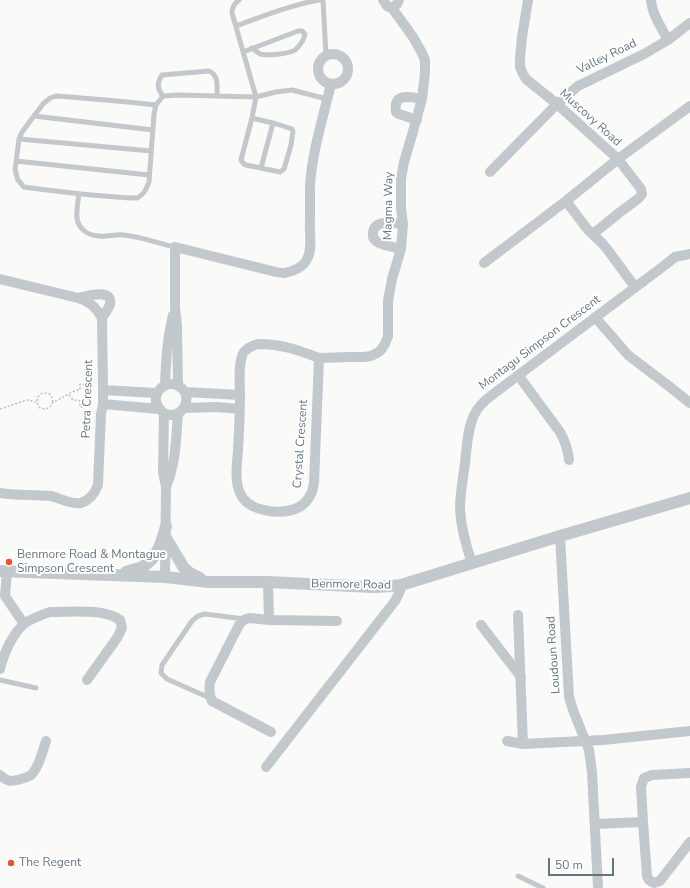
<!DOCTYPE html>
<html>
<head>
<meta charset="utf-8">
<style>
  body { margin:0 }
  #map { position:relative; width:690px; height:888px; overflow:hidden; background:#fafaf8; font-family:"Nunito Sans",sans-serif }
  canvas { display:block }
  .scale { position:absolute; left:548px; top:858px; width:66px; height:18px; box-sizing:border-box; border:2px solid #657683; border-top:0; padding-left:5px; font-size:12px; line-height:14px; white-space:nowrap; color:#657683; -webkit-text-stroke:3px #fff; paint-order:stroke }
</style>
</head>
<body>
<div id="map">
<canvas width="690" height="888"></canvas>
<div class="scale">50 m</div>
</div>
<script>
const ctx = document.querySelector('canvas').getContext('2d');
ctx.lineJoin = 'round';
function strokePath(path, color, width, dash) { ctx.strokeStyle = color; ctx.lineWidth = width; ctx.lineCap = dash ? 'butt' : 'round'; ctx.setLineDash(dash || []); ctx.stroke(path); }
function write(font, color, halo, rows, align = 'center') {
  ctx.font = font + ' "Nunito Sans",sans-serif'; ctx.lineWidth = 4; ctx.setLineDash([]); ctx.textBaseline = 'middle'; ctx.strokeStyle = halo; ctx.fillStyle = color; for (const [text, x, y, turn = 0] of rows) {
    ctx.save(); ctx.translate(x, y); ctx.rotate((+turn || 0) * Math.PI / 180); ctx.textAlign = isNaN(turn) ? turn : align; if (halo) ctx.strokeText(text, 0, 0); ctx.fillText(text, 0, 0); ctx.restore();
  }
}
strokePath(new Path2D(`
  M69,395L73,400L80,401V407H86L85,413H91
  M53,402L51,395C41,389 33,398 40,408C46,410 51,408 53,402C62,399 72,390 80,390V384L86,385L87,379H93
  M0,409L27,400L37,402`), '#bbbfc2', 1.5, [2, 2]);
strokePath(new Path2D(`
  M239,0C235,3 232,8 232,13L256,97L252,118L241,160L244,164L246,165L280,172L284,169L291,145L293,131L292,129L277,124L252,118
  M323,0L326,56
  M236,26C263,16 291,5 319,0
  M243,52L298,31H302L305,34C304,39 300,46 295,50C289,54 267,56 260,54C257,52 255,50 252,48
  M217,96C217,87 219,75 209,71L162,75C157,82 157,89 163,96L178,95L256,97L276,92L292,90L327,99
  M156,105L128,102L70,97L56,96L50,98L43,104L22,132L19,139L15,170L18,180L24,187C62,192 99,197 137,198C144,195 146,189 149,182L154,114L156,105L163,96
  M34,116L153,130
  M19,139L151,151
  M16,161L149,175
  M261,168L273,123
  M79,194C78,201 76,211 77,218C78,229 89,236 99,236C107,237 115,234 124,235C141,237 158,243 175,247
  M0,680L36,688
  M210,698L167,679L161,673L162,665L192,621L198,616L205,614L244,619
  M518,876L543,888`), '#c3c8cc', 5);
strokePath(new Path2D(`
  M528,0L522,37L520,59V67L523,74L526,79L557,104L618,159L641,189L642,194L639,198L619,213L593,234
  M651,0C652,14 661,27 668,40
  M392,8L397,4L399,0
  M318 69a15 15 0 1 1 30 0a15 15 0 1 1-30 0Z
  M417,120L399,114L396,112C393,92 410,97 422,99
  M490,172L557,104L578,86L644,54L668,40L690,23
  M566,201L588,230L602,243L607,249L635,287
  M401,249C394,247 386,246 379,243C375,241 372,238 373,233C374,219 393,223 403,224
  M484,263L566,201L618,159L690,106
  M0,279L78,298C89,301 97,308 102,318L103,389V404L101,414L98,485C95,493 90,500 81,503C71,505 60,498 51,496C34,494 17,496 0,493
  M78,298C86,296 113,288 110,304C109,309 104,314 102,318
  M595,317L628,355L670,387L690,403
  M258,344C282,344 298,350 319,358L314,483C313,487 313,491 311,494C303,511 285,513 269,511C258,509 247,506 241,495C234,483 237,464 238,450C239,432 240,414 240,395C240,383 238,369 242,356C244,349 251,346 258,344Z
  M319,358L351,357H364L371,356L377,353L381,350L385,344L388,336V301L392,279L401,249L403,224L401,208V179L404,162L412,135L422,99L425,73V60L422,53L413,37L392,8L387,6L383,0
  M518,375L560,432C565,441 568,449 569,460
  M165,385C166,360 167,339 173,315
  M178,385L177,326L175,307V247L272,271C276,272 281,273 284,273C292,272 304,267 307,259C313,249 309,232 310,220C310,209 310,198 310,186C312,152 323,118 331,84
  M103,390L157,393
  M185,392C192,410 170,424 159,408C147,392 172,373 185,392L240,395
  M103,404L159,409
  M184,408L217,407L240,409
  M164,413L163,472L166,487L165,577
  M166,487C176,463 176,439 178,413
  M560,536L569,697L573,710L589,750L592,772L598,888
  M472,563C466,546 461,527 460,509C460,494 463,479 465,463C467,448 467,430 474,415C478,407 485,400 492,395L665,265L675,257L690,254
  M7,571L5,596L24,624
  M268,582L269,620
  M518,615L523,744
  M481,625L521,677
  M0,669C3,655 13,633 24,624C29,620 43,614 50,612C70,612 105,608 120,620L122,628L117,638L87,680
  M271,732L212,701C209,695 209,689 210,682L239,625L242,621L246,619L250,618L269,620L337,621
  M507,741L523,744L603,740L690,731
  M266,767L395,601L400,591L401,585
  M690,773L652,775L644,778L641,787L643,822L647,876L649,880L654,883L660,881L690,842
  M0,775C8,782 11,782 21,779C25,778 29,777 32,774C39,767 43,750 46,741
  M595,824L643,822`), '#c3c8cc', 10);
strokePath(new Path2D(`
  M166,538L184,568L190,573L200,578
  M0,571L165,577L209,582H268L373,587L392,586L401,585L560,536L690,498
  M126,572C132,570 137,569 142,567C157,559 162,542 166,526`), '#c3c8cc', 12);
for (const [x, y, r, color] of [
  [9,562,4,"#e4572e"],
  [11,863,4,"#e4572e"]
]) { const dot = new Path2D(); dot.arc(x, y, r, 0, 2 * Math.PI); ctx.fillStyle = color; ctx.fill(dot); strokePath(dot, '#fff', 1.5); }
write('12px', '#657683', '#fff', [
  ["Valley Road",607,57,-26],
  ["Muscovy Road",590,118,42],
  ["Magma Way",389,206,-89],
  ["Montagu Simpson Crescent",540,343,-37],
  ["Petra Crescent",88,399,-88],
  ["Crystal Crescent",301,444,-86],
  ["Benmore Road",351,585,1],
  ["Loudoun Road",554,655,-94]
]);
write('12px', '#657683', '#fff', [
  ["Benmore Road & Montague",17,555],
  ["Simpson Crescent",17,569],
  ["The Regent",19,863]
], 'left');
</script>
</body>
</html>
